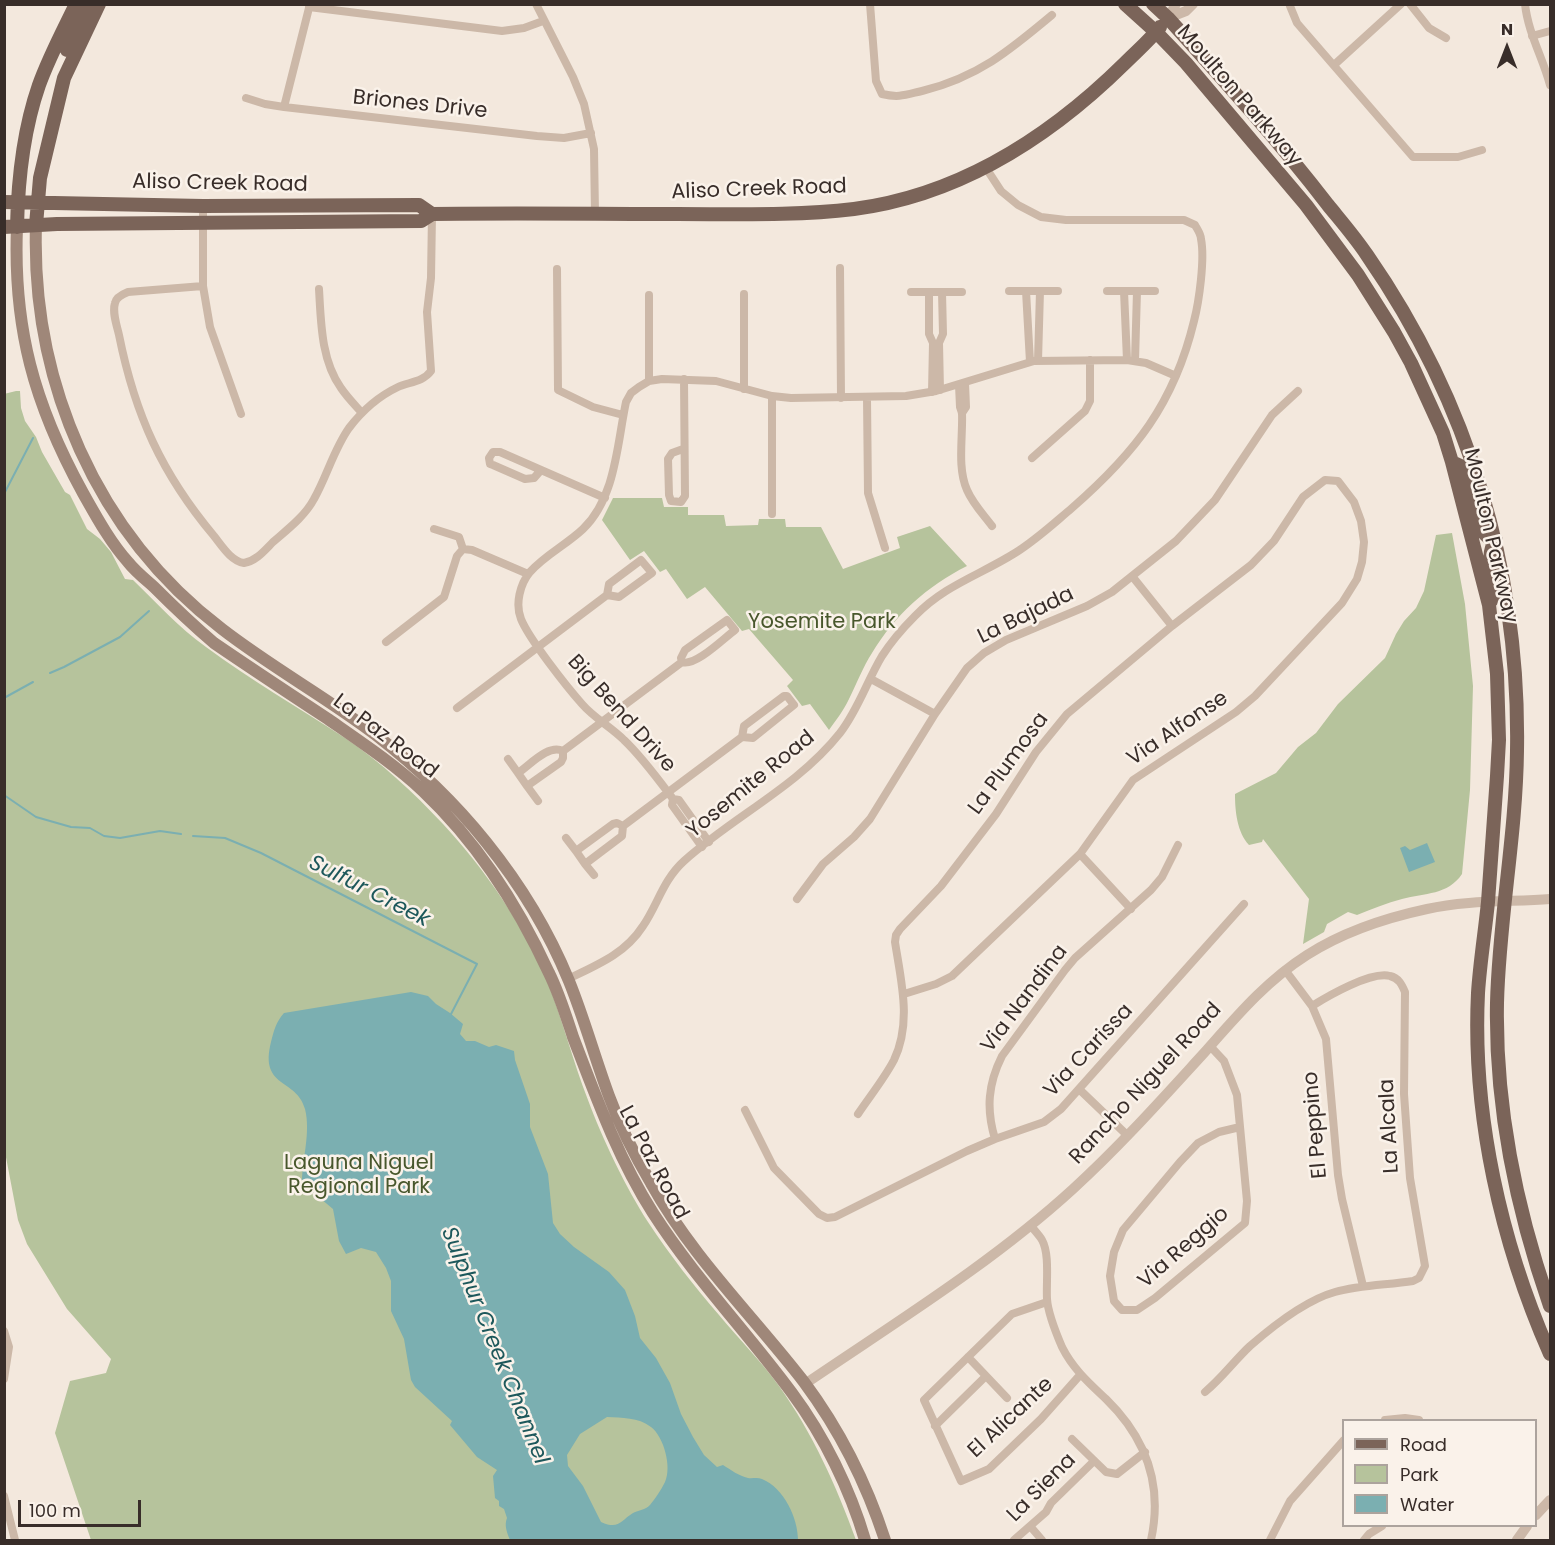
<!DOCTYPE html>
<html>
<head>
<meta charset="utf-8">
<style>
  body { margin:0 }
  #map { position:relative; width:1555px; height:1545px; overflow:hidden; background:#f3e8dd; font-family:Poppins,sans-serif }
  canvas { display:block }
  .frame { position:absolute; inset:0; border:6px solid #382d29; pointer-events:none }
  .legend { position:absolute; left:1342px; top:1419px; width:195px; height:108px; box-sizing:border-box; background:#faf2ea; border:2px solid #aca39d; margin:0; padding:8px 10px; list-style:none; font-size:18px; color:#382d29 }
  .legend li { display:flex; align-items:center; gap:12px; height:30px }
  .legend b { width:30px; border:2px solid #aca39d }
  .north { position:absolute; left:1477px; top:18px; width:60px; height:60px; -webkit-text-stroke:4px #faf2ea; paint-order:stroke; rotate:0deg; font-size:16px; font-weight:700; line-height:24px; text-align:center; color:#382d29 }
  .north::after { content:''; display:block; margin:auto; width:21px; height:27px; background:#382d29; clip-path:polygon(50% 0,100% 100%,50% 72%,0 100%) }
  .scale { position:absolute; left:18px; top:1500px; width:123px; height:27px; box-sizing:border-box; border:3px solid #382d29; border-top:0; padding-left:8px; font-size:18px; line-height:21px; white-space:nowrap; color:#382d29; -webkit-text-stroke:4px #faf2ea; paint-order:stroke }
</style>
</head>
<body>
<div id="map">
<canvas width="1555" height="1545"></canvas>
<div class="frame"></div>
<ul class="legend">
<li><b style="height:8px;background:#7b6459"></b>Road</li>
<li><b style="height:16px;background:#b6c39c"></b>Park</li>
<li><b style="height:16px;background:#7bafb1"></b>Water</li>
</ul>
<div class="north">N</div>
<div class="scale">100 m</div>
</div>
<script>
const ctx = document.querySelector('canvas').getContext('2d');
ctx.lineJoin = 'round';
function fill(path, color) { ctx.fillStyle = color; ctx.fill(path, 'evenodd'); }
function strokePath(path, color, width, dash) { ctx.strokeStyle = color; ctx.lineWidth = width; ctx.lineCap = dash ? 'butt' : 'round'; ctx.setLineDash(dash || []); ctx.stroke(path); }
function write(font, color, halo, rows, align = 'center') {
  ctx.font = font + ' Poppins,sans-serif'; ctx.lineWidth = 5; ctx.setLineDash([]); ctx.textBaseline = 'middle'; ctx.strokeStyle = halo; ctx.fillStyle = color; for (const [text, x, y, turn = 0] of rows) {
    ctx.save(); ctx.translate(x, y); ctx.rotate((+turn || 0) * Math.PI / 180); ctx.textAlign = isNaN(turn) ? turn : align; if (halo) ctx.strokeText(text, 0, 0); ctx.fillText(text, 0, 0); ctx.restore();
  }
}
fill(new Path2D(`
  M16,391H20L21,408L25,421L36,437L42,452L65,492L70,495L87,529L100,539L111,552L125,579L133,580C157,603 179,628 206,647C251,680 299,708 345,738C381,762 414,793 443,824C484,868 525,927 548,983C563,1021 573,1062 588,1100C602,1138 626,1188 648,1222C669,1254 694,1286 719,1315C739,1339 761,1361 779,1386C813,1434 836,1485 856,1540H91L55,1433L70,1381L106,1373L111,1359L67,1309L27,1244L18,1220L5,1152L4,394Z
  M613,498H662L664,507H688V515H724L726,526L758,525L759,519H785L786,527H821L843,569L900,548L897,537L930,526L967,566C927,586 895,615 872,653C863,667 857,683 849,699C844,710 836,720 829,730L810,704L802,706L787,686L793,680L749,629L742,631L705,587L687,599L666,569L660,572L644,551L630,560L602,520Z
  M1452,533L1465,604L1473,686L1470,790L1462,874C1448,895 1425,893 1402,899C1387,903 1372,909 1357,915L1348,912L1327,924L1324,932L1303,944L1309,899L1263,839L1262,842L1249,845C1237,832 1235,811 1235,794L1276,773L1298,747L1316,733L1338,704L1385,658L1396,634L1404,621L1416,608L1424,591L1436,535Z`), '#b6c39c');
fill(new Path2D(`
  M1427,843L1435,862L1409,872L1400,848L1405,846L1410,850Z
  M411,992L428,996L436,1004L450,1013L463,1024L460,1034L466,1041H475L489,1047L496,1045L514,1051L515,1060L530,1104V1127L548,1174L553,1223L560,1234L574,1247L609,1272L625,1290L635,1316L640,1338L656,1358L670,1383L681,1414L693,1437L704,1455L717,1467L723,1465C731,1470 739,1476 748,1478C752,1479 757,1477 762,1479C784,1488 798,1518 798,1540H510C507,1533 504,1525 507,1518L504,1509L499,1506V1501L495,1498L493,1476L497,1470L477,1457L450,1425L452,1421L415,1387L411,1380L404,1339L391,1311V1281L386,1268L376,1252L361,1248L346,1254L339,1241L333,1209L302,1183C302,1159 311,1133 305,1109C297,1078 259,1089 271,1042C274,1030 276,1022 284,1013ZM607,1417C622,1418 638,1417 651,1427C664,1437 672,1467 665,1482C661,1490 655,1499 650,1505C645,1510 639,1510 633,1513C620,1521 619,1530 601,1522L583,1486L568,1466L567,1455L580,1434Z`), '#7bafb1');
strokePath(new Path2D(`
  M4,494L33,438
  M50,673L64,667L120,637L149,611
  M4,698L33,682
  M4,795L36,817L71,827L90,828L104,836L120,838L160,831L181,834
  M193,836L225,838L261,853L477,964L450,1016`), '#7bafb1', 2);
strokePath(new Path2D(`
  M536,4L573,77L584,104L594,149L595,214
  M870,4L876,81L882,94C899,98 905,95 922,91C978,77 1009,51 1052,15
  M1410,4L1429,28L1446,38
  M1525,4C1528,33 1543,58 1550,85
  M1290,6L1297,23L1413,157H1458L1482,150
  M309,7L502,31L524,28L543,21
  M1532,36L1550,31
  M1334,65L1401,4
  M246,98L265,104L284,107L537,136L564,138L591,133
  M284,107L310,4
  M203,206V286L210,327L241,414
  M840,268L841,398
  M557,269L558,390L593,407L623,415
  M203,286L128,292C123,294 116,297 115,303C112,313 117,326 119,335C135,415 162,474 214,536C222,546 231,561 244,563C256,561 264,551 273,542C288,529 305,516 314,499C327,476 334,449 349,428C362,411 379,396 398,387C409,382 423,382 431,371L427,312L431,278L432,214
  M319,289C321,322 321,360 341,388C347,397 355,405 362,413
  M1009,291H1058
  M1026,291L1030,362
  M1107,291H1155
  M1124,291L1127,360
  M911,292H962
  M929,292V334L933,343L932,392
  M744,294V389
  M649,295V381
  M1038,361L1040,291
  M1135,361L1137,291
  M959,385L960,407L962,413C963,437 957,468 967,490C973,504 983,514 992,526
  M940,390L939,343L943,334L942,292
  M867,398L868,493L885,548
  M962,413L966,407L965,383
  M683,449L672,453L668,459L669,495L671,501L681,502L685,496L684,379
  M1032,458L1085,411L1090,401V360
  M541,470L534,478L525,479L493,465L490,464L489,458L493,452H500L605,498
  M772,514V396
  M434,529L459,537L463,549L472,550L528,574
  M1132,576L1172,626
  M386,642L444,597L457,556L463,549
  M871,679L935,714
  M457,708L607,595L609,584L641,560L652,573L619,597L607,595
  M563,751C548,744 530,765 518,773L527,786L561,762L563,758V751L682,662L681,658L685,650L727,620L735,630C723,639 695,667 682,662
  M508,759L518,773
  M527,786L538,801
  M673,799L679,800L709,842
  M623,826L617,823L613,824L576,851L585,864L622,836L623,826L742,737L744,726L784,696H787L794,705L753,738L742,737
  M566,838L576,851
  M702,847L672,805L673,799C658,779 642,757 624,740C611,727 594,718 582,704C567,687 529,639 521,619C515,604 520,584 530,572C545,555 566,545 583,529C616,497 617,444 626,402L631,393L639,387L649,381L662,379L716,381L772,396L791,398L906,396L936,391L1034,361L1127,360L1146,363L1176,376
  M1080,854L1131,909
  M585,864L594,875
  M797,899L823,864L854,837L870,819L935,714L967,668L984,653L1006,640L1087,606L1112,592L1176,541L1215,500L1272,415L1298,391
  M1285,970L1312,1006L1326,1039L1338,1175L1342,1199L1363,1286
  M568,979C597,965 625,954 643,926C658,904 663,880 684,861C734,816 797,787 840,733C858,710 867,681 882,656C891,642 903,628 915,616C945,585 980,575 1015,553C1036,540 1053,524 1072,508C1135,453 1174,404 1194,321C1199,302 1205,259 1201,239C1201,234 1197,229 1195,225L1184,220H1066L1041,217L1018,205L1001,191L986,168
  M1210,1046L1224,1061L1237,1095L1247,1201L1245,1223L1155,1298L1137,1310H1122L1114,1301L1110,1276L1114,1252L1123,1230L1180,1162L1198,1143L1219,1132L1240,1127
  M1080,1090L1128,1136
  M745,1110L774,1168L819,1214L827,1218L835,1217L967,1151L995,1139L1044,1122L1061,1109L1244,904
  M858,1114C870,1096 884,1079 894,1060C912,1022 901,981 895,942L896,935L900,929L941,886L996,814L1036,752L1067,714L1172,626L1251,565L1274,541L1303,497L1325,480L1338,481L1354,502L1361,521L1364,542L1362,562L1357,579L1342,603L1255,696L1236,712L1133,780L1080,854L952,976L936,984L904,994
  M995,1139C986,1109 988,1084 1002,1056L1065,970L1075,958L1151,890L1162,877L1178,845
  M1031,1226C1034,1230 1039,1235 1042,1240C1050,1254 1046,1283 1047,1299C1048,1314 1056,1333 1062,1347C1073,1369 1089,1383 1106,1399C1147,1439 1163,1485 1151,1540
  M1047,1302L1012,1314L924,1400L961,1481L989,1469L1041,1419L1080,1375
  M4,1331L9,1347L4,1379
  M968,1357L1007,1398
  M1205,1392C1222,1378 1234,1361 1250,1346C1273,1326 1306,1300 1335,1292C1360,1285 1387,1285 1413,1281L1419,1278L1425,1266L1410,1178L1404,1094L1405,992C1402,985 1399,978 1390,976C1371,971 1328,996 1312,1006
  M1385,1420L1405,1418L1419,1420
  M935,1426L986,1376
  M1072,1439L1106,1472L1117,1474L1145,1452
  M4,1496L15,1540
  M1030,1526L1042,1540
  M1014,1540L1046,1512L1051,1503L1094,1461
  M1270,1540L1290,1501L1344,1440
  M1364,1540L1369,1534L1382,1526`), '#ccb8a8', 8);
strokePath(new Path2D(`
  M1168,18L1186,11L1193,4
  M1168,18L1176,4
  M805,1384C896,1322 992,1263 1073,1189C1120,1146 1161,1100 1204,1053C1236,1017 1266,981 1307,955C1343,932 1385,918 1427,909C1467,900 1510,902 1550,899
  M1536,1515L1550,1500
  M1517,1540L1527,1526`), '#ccb8a8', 10);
strokePath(new Path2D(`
  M36,225C31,382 96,533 222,629C271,667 326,697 376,735C416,766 454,802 486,842C519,883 549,932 569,981C584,1018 595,1058 609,1096C620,1126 635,1156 651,1183C692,1257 753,1316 804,1382C839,1429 867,1485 885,1540
  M17,227C13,328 34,404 83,493C96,516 110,542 128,562C135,571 145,579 154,587C174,607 193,625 214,643C252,669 290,694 328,719C361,742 394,764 423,791C477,842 518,906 549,973C559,993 566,1016 573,1037C596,1097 618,1158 653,1213C694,1277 747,1332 792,1393C824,1436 850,1489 865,1540`), '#9f8779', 12);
strokePath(new Path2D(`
  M1125,4L1156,32L1186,63L1306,205L1358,275L1394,332L1411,363L1443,433L1452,462L1489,605L1497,674L1499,740L1497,776C1494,818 1491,860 1488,902C1485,932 1480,962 1478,993C1472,1115 1501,1243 1550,1354
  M1153,4L1168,18C1223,79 1278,140 1328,205C1341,221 1355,237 1367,255C1469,402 1520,572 1517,751C1516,836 1499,919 1497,1003C1495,1108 1516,1208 1550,1306
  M67,50L86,9V4
  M4,202L203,206L419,205L432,214
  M36,225L40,178L64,78L99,4
  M4,227L57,224L421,221L432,214C514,213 596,214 677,214C737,214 796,216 854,209C961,195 1050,137 1125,63C1137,51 1150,40 1160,27
  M17,227C18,178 23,131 39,85C49,57 63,31 76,4
  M1452,462L1463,467L1484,533L1491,540H1496C1481,561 1502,582 1491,601`), '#7b6459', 14);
write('21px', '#382d29', '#faf2ea', [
  ["Moulton Parkway",1239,96,49],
  ["Briones Drive",420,105,6],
  ["Aliso Creek Road",220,184,1],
  ["Aliso Creek Road",759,190,-2],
  ["Moulton Parkway",1490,536,77],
  ["La Bajada",1026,616,-26],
  ["Big Bend Drive",621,714,48],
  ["Via Alfonse",1178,729,-34],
  ["La Paz Road",385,737,37],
  ["La Plumosa",1009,764,-54],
  ["Yosemite Road",751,785,-39],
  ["Via Nandina",1025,999,-53],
  ["Via Carissa",1089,1051,-47],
  ["Rancho Niguel Road",1146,1084,-47],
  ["El Peppino",1316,1125,-95],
  ["La Alcala",1390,1126,-93],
  ["La Paz Road",653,1163,62],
  ["Via Reggio",1184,1248,-41],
  ["El Alicante",1011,1418,-43],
  ["La Siena",1042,1488,-45]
]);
write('21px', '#48572c', '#faf2ea', [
  ["Yosemite Park",822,623],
  ["Laguna Niguel",359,1164],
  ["Regional Park",359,1188]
]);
write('italic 22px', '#1d585b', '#faf2ea', [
  ["Sulfur Creek",369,892,27],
  ["Sulphur Creek Channel",494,1346,68]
]);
</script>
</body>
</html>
